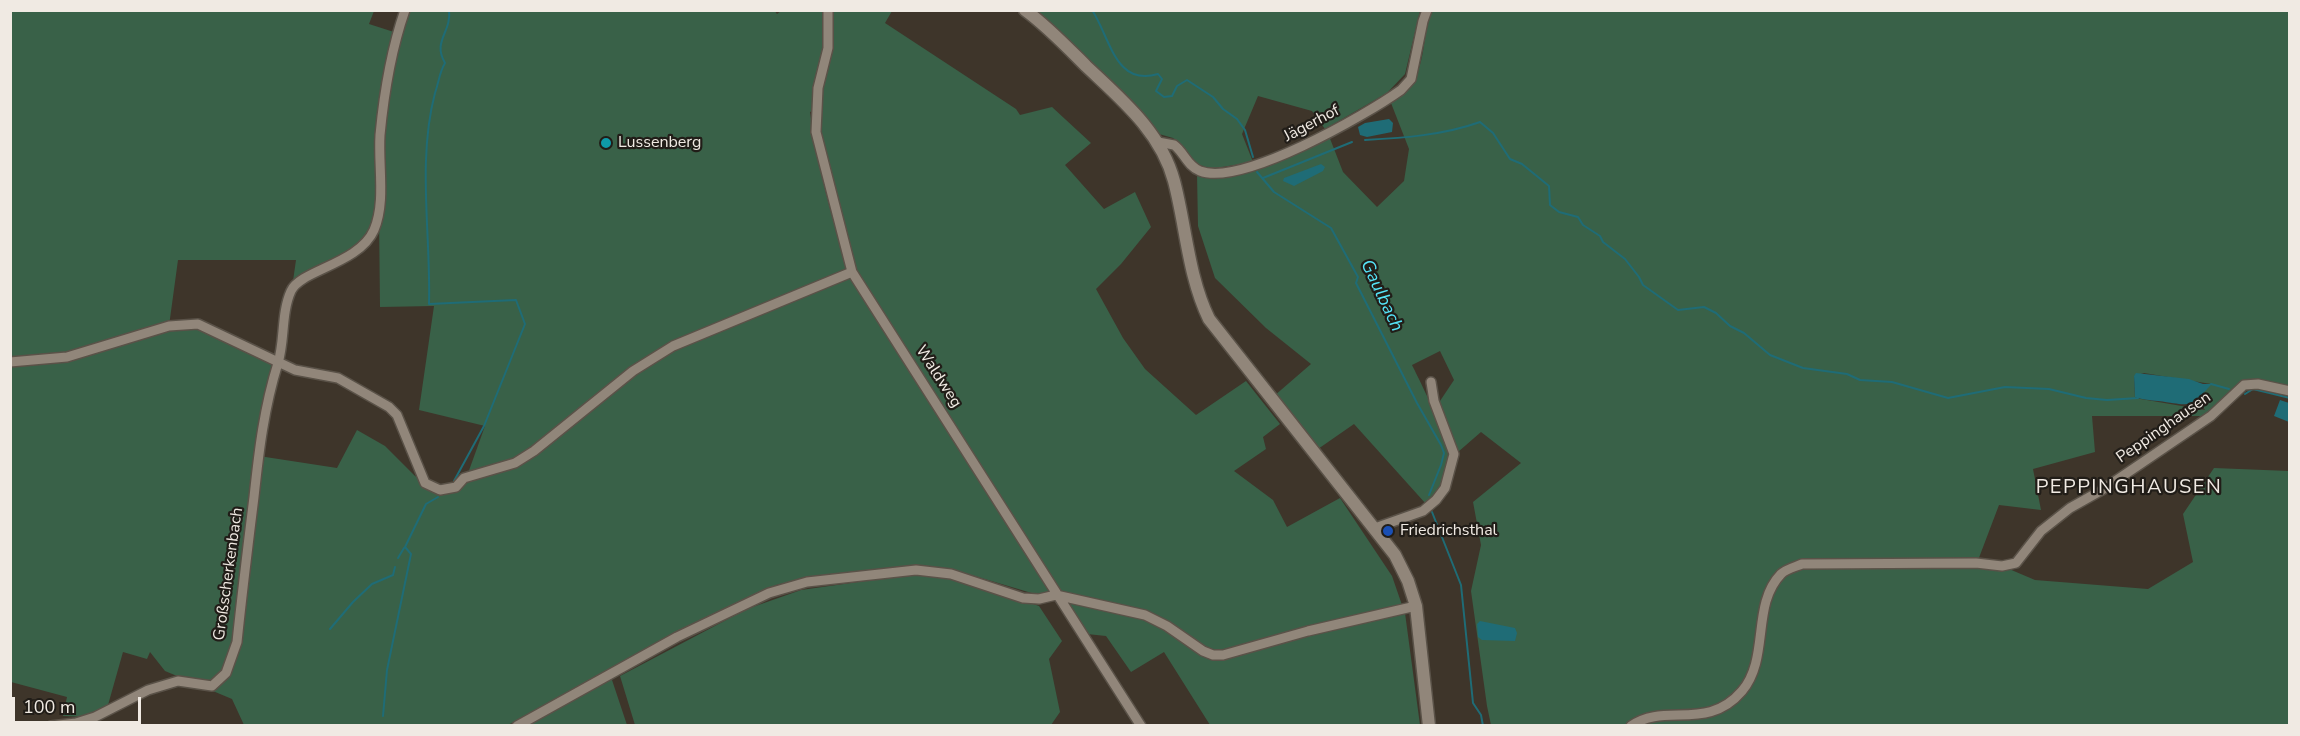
<!DOCTYPE html>
<html>
<head>
<meta charset="utf-8">
<style>
  body { margin:0 }
  #map { position:relative; width:2300px; height:736px; overflow:hidden; background:#3e352a; font-family:"Nunito Sans",sans-serif }
  canvas { display:block }
  .frame { position:absolute; inset:0; border:12px solid #f0eae3; pointer-events:none }
  .scale { position:absolute; left:12px; top:697px; width:129px; height:27px; box-sizing:border-box; border:3px solid #f0eae3; border-top:0; padding-left:8px; font-size:18px; line-height:21px; white-space:nowrap; color:#f0eae3; -webkit-text-stroke:4px #211d18; paint-order:stroke }
</style>
</head>
<body>
<div id="map">
<canvas width="2300" height="736"></canvas>
<div class="frame"></div>
<div class="scale">100 m</div>
</div>
<script>
const ctx = document.querySelector('canvas').getContext('2d');
ctx.lineJoin = 'round';
function fill(path, color) { ctx.fillStyle = color; ctx.fill(path, 'evenodd'); }
function strokePath(path, color, width, dash) { ctx.strokeStyle = color; ctx.lineWidth = width; ctx.lineCap = dash ? 'butt' : 'round'; ctx.setLineDash(dash || []); ctx.stroke(path); }
function write(font, color, halo, rows, align = 'center') {
  ctx.font = font + ' "Nunito Sans",sans-serif'; ctx.lineWidth = 4.5; ctx.setLineDash([]); ctx.textBaseline = 'middle'; ctx.strokeStyle = halo; ctx.fillStyle = color; for (const [text, x, y, turn = 0] of rows) {
    ctx.save(); ctx.translate(x, y); ctx.rotate((+turn || 0) * Math.PI / 180); ctx.textAlign = isNaN(turn) ? turn : align; if (halo) ctx.strokeText(text, 0, 0); ctx.fillText(text, 0, 0); ctx.restore();
  }
}
fill(new Path2D(`
  M405,10H774L777,14L782,10L892,11L885,23L1016,109L1020,115L1052,107L1091,143L1065,165L1104,209L1135,192L1151,227L1121,264L1096,289L1123,338L1145,369L1196,415L1246,381L1280,424L1263,437L1266,449L1234,471L1273,500L1287,527L1340,498L1392,576L1402,605L1218,653L1211,651L1169,623L1059,593L855,269L822,137L820,108L810,112C817,165 832,219 848,270L670,345L514,461L467,476L485,426L419,410L434,306L380,307L379,214L366,244L292,288L296,260H178L169,326L198,324L278,363L259,456L337,468L357,430L385,446L415,476L440,490L456,487L516,464L606,394L674,348L851,278L953,433L1049,592L1035,594L961,572L917,566L812,577L776,585L673,634L508,725H244L232,699L165,671L150,652L147,659L123,652L108,705L87,717L63,716L67,697L11,682L10,11H374L369,24L397,33Z
  M1034,11H1420L1405,74L1387,93L1325,129L1312,111L1258,96L1242,134L1253,162L1210,169L1195,163L1179,143L1173,138L1159,134L1141,111Z
  M1432,11H2289V391L2244,385L2211,416H2092L2095,452L2033,469L2041,510L1999,505L1977,563L2002,566L2035,580L2148,589L2193,562L2183,514L2214,468L2289,471V725H1491L1487,706L1471,591L1481,545L1473,502L1521,463L1481,432L1458,452L1438,404L1454,380L1440,351L1412,365C1420,381 1450,441 1449,455C1448,475 1440,491 1426,504L1354,424L1318,449L1274,396L1311,364L1266,328L1215,278L1198,226L1197,174L1249,170L1271,164L1329,136L1343,172L1377,207L1404,181L1409,149L1391,103C1396,98 1404,93 1409,87C1426,68 1422,34 1432,11ZM2144,373L2211,384L2197,399L2205,410L2135,398L2134,376Z
  M922,573L968,582L1039,606L1062,641L1049,659L1060,712L1051,725H635L620,676L747,609L801,590Z
  M1064,600L1144,617L1166,628L1215,660L1309,635L1405,613L1420,725H1210L1164,652L1131,672L1106,636L1087,634Z
  M611,677L627,725L522,726Z`), '#396148');
fill(new Path2D(`
  M1389,119L1393,123L1392,132L1367,137L1360,135L1358,127L1365,123Z
  M1321,164L1325,167L1323,171L1294,186L1283,181L1284,178Z
  M2136,373L2189,379L2203,384H2212C2187,410 2191,405 2158,401C2150,400 2143,400 2135,397L2134,376Z
  M2280,400L2289,403V422L2274,416Z
  M1480,621L1515,628L1517,633L1515,641L1482,640L1478,637L1477,624Z`), '#1f6c76');
strokePath(new Path2D(`
  M449,10C452,32 432,41 445,63C439,73 439,82 435,93C417,161 431,235 429,304L516,300L525,324L484,426L454,481
  M1092,10C1110,37 1115,87 1158,74L1162,79L1156,91L1164,97L1172,96L1177,86L1187,80L1213,97L1223,109L1237,119L1245,130L1253,157
  M1365,140C1403,138 1444,135 1480,122L1493,133L1510,159L1522,164L1549,186L1550,205L1559,212L1578,217L1583,225L1600,236L1603,242L1625,259L1639,277L1643,285L1678,310L1704,307L1716,313L1730,326L1744,333L1770,355L1803,368L1847,374L1860,380L1892,382L1948,398L2005,387L2049,389L2086,398L2107,400L2138,398
  M1257,172L1274,192L1331,228L1358,277L1356,283L1417,403L1441,445L1444,453L1441,465L1429,495
  M1263,178L1352,142
  M2211,384L2229,389
  M2245,394L2253,389L2290,398
  M1432,512L1461,585L1473,703L1481,715L1483,726
  M398,558L404,548
  M330,629L353,602L372,584L393,575L395,567
  M383,716L387,670L411,554L405,547L426,504L438,497`), '#1f6c76', 2);
const minor = new Path2D(`
  M828,10V48L818,88L816,132L852,272L1141,726
  M1158,142L1174,145C1184,152 1187,166 1200,171C1241,187 1366,115 1401,90L1411,79L1423,21L1427,10
  M10,362L67,357L169,326L198,324L295,370L338,378L389,407L397,415L425,483L440,490L456,487L464,478L515,463L534,451L633,371L673,346L852,272
  M1375,528L1423,511L1436,500L1445,488L1454,454L1434,401L1431,382
  M51,726L76,723L95,717L148,690L178,681L212,686L226,673L237,642C242,594 248,545 254,497C259,450 264,408 278,363C285,340 281,313 291,291C300,270 359,264 374,230C386,202 378,166 380,135C384,93 391,50 405,10
  M517,726L677,637L769,593L807,582L916,570L951,574L1023,598L1039,599L1056,595L1145,615L1167,626L1203,651L1213,655H1223L1308,631L1416,606
  M1631,726C1665,702 1707,732 1742,691C1770,658 1751,605 1781,574C1786,569 1795,567 1802,564L1976,563L2002,566L2016,563L2041,531L2070,508L2102,490L2211,416L2244,385L2258,384L2290,391`);
const secondary = new Path2D(`
  M1025,10C1047,26 1067,47 1086,66C1122,100 1161,132 1174,181C1186,226 1188,276 1209,319L1395,555L1408,581L1416,606L1429,726`);
strokePath(minor, '#5a5248', 12);
strokePath(secondary, '#5a5248', 15);
strokePath(minor, '#91867a', 9);
strokePath(secondary, '#91867a', 12);
for (const [x, y, r, color] of [
  [606,143,6,"#0f9aa8"],
  [1388,531,6,"#1a4fb4"]
]) { const dot = new Path2D(); dot.arc(x, y, r, 0, 2 * Math.PI); ctx.fillStyle = color; ctx.fill(dot); strokePath(dot, '#211d18', 2); }
write('16px', '#f0eae3', '#211d18', [
  ["Jägerhof",1312,124,-28],
  ["Waldweg",938,377,57],
  ["Peppinghausen",2164,428,-35],
  ["Großscherkenbach",229,574,-82]
]);
write('16px', '#f0eae3', '#211d18', [
  ["Lussenberg",618,143],
  ["Friedrichsthal",1400,531]
], 'left');
write('italic 18px', '#55e3f7', '#211d18', [
  ["Gaulbach",1381,296,65]
]);
ctx.letterSpacing = '1.5px';
write('20px', '#f0eae3', '#211d18', [
  ["PEPPINGHAUSEN",2129,488]
]);
ctx.letterSpacing = '0px';
</script>
</body>
</html>
